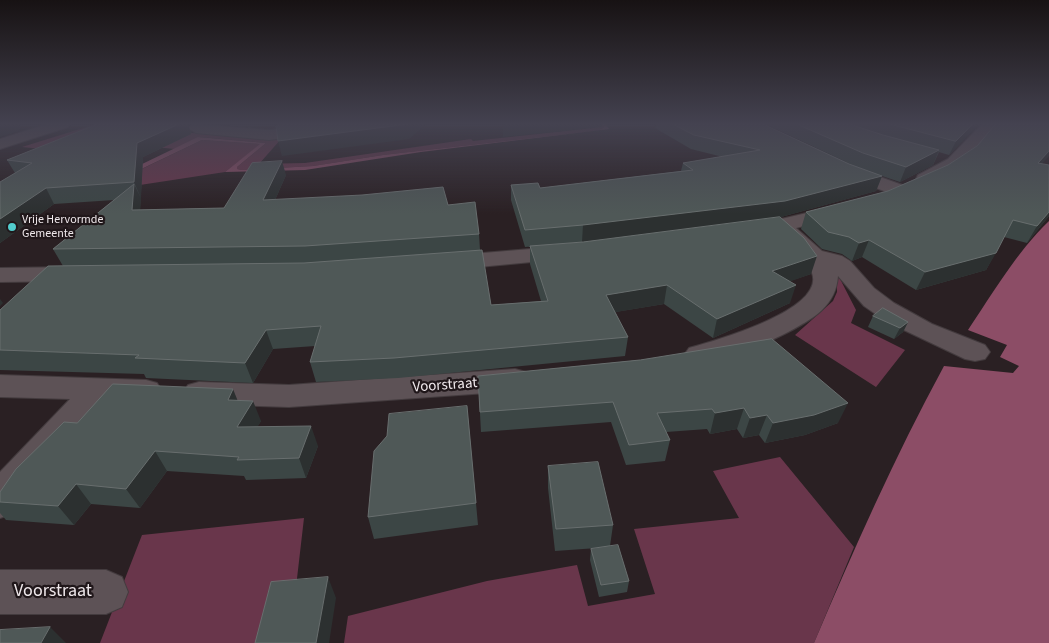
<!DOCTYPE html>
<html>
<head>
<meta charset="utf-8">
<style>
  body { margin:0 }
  canvas { display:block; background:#2a2023 }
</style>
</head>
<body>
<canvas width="1049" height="643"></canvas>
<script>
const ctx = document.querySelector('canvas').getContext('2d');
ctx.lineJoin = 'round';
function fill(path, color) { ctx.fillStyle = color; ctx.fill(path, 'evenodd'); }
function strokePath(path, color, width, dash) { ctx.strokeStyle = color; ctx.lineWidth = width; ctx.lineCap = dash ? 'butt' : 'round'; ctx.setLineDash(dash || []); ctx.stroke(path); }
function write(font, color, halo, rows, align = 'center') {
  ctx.font = font + ' "Source Sans 3",sans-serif'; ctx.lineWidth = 4.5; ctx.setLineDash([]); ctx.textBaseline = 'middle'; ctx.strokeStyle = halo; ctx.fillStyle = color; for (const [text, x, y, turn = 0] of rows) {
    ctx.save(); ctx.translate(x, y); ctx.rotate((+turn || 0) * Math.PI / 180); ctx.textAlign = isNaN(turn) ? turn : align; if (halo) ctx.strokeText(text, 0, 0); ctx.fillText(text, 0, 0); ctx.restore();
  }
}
fill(new Path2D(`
  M96,124L268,140L281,139L259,164L305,163L471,139L473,141L593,128L601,124L604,127L600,130L383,155L313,166L242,170L237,169V167L266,143L200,137L175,149L92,141L51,150L22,147Z
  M202,140L261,144L225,172L94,192Z
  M837,273L856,310L851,323L905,350L876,387L795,335L833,301L837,292Z
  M780,457L854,547L814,643H344L348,616L487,581L577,565L588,606L655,594L634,529L739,518L713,471Z
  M304,518L296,587L264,643H100L142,535Z`), '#69364b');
fill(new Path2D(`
  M601,124H606L609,129L421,152L305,170L225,172L260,144L202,140L87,195H78L198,137L266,143L237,167V169L242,170L313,166L383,155L600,130L604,127Z
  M1049,221V643H814C854,549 895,456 944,366L1013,373L1019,366L1000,357L1007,345L968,330C993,293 1016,253 1049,221Z`), '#8c4d66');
const minor = new Path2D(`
  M47,124H70L68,127L0,149V139Z
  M193,124L269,130L322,124H368L361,128L269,140L196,133L188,128Z
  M982,124H997C984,144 945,189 918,183L916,179L918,175L948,159Z
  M844,164L908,187L911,191L908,195H894L838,173L835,169L838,165Z
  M841,205L848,207L851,211L848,215L796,228L822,251L842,256L850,261L874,288L894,303L932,324L985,345L990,352L985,359L975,361L965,359L887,322L864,306L838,276C837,290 832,300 822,310C803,329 726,363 700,364C696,365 692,363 689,362L684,355L689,348C714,341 826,310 812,273C807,259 781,242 780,232L750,235L742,234L739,229L742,224L781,219Z
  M566,246L574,248L578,253L574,258L447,270L439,268L435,263L439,258L447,256Z
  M75,267L84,269L87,274L84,279L75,281L0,282V268Z
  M515,369L526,372L531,380L526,388L515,391L289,407L199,404L188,401L183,393L188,385L199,382L289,385Z
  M0,375L146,380L157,383L162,391L157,399L146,402L107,401L31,488L14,513L0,518V472L70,399L0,397Z
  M0,570H106L122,577L128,592L122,607L106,614H0Z`);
strokePath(minor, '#433b3e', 2);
fill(minor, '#5d5256');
fill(new Path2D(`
  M95,124H188L191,134L143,157L140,210L224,208L286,175L275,200L448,205L479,234L480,250L491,305L541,301L530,264V246L811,274L790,281V303L713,338L664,304L615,312L628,337L625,356L398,378L316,382L310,362L315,346L273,349L253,383L146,378L144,374L0,370V310L63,266L53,249L114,200L54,204L0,243V182L15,173L7,160L95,125Z
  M656,124H763L853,165L765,124H979L949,155L939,152L933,165L900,182L882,176L876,191L781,217L582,242L525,247L511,200V185L540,188L681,171L683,163L723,157L691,149L655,128Z
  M977,146L1042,164L1049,216L1027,243L1004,237L986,270L916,290L862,257L852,261L842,254L822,249L801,229L806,212L888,191L948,165Z
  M873,316L908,322L903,332L894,339L868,327Z
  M640,360L838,423L805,435L765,443L759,435L743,438L737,429L710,434L707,429L666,432L670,440L665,461L626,465L611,422L481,432L478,376Z
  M238,401L261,421L257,427L318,446L306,478L246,480L244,476L167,471L140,508L91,504L74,525L6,520L0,513V492L77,423Z
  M467,406L478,525L374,539L368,517L387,436Z
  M548,466L613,525L610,546L629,581L627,592L599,597L590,560L591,549L597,548L555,551L548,488Z`), '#3c4645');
fill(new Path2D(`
  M0,124H19L20,131L0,137Z
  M179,124H188L191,134L143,157L141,198L134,182L137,143Z
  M277,124H305L277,127Z
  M408,124H426L409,139L282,156L278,141Z
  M507,124H602V127L503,137V125Z
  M973,124H979L949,155L956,141Z
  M939,150L933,165L900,182L906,167Z
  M1049,151V156L1030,177L1038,163Z
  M282,161L286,175L268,216L263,200Z
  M882,176L876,191L781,217L582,242L583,225Z
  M134,184L141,198L139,225L132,210Z
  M46,188L54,204L0,243V219Z
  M1049,212V216L1027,243L1037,226Z
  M869,240L862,257L852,261L859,243Z
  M996,253L986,270L916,290L925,272Z
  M817,256L811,274L766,290L772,271Z
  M667,285L664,304L604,314L606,295Z
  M796,285L790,303L713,338L717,319Z
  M0,299L3,303L0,306Z
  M908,322L903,332L894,339L900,328Z
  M266,330L273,349L253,383L245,363Z
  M233,389L241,409L228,400Z
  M253,401L261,421L246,447L237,427Z
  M848,403L838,423L805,435L765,443L773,423Z
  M744,408L737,429L710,434L715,413Z
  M767,415L759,435L743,438L750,418Z
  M311,426L318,446L306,478L299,458Z
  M155,451L167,471L140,508L126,489Z
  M76,484L91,504L74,525L58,506Z
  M328,577L336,598L329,643H316Z
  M50,627L66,643H41Z`), '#2c3030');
const building = new Path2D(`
  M95,124H179L137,143L134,182L46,188L0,219V182L32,163L7,160L95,125Z
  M295,124H408L278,141L276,126Z
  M673,124H763L849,164L882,176L785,201L583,225L525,230L511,185L538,183L540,188L693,170L683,163L760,150L694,135Z
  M797,124H849L883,135L939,150L906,167L863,153Z
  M890,124H973L956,141Z
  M996,124H1049V151L1038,163L1049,165V212L1037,226L1013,220L996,253L925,272L869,240L859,243L849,237L828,232L806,212L888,191L948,165L977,146Z
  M282,161L263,200L362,195L443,187L448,205L475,202L479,234L305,246L53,249L134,184L132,210L224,208L252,163Z
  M780,217L804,238L817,256L772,271L796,285L717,319L667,285L606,295L628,337L394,358L310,362L321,326L266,330L245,363L135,358L139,355L0,350V310L48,266L304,263L482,250L491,305L548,301L530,246L583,242Z
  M883,308L908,322L900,328L873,316Z
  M772,339L848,403L814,415L773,423L767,415L750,418L744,408L715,413L712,409L657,413L670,440L629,445L613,402L480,412L478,376L640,360Z
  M113,384L233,389L228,400L253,401L237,427L311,426L299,458L237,460L239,457L155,451L126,489L76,484L58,506L0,502V492L16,469L64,422L77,423Z
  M467,406L476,503L368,517L374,451L387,436L389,414Z
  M598,462L613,525L556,529L548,466Z
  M618,545L629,581L601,585L591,549Z
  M328,577L316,643H255L271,582Z
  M50,627L41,643H0V630Z`);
fill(building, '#4f5857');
strokePath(building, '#686e6e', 1);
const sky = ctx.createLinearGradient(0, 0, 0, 214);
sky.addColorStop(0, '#171213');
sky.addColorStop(0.58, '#444250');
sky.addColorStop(1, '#44425000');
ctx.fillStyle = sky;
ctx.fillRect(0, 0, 1049, 214);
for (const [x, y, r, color] of [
  [12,227,5,"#52cdcd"]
]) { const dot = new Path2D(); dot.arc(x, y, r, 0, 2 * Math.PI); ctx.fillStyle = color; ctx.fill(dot); strokePath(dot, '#20171a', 2); }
write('12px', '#efe8eb', '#20171a', [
  ["Vrije Hervormde",22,220],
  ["Gemeente",22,234]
], 'left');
write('15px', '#efe8eb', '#20171a', [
  ["Voorstraat",445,386,-4]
]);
write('18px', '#efe8eb', '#20171a', [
  ["Voorstraat",53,592]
]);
</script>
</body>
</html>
